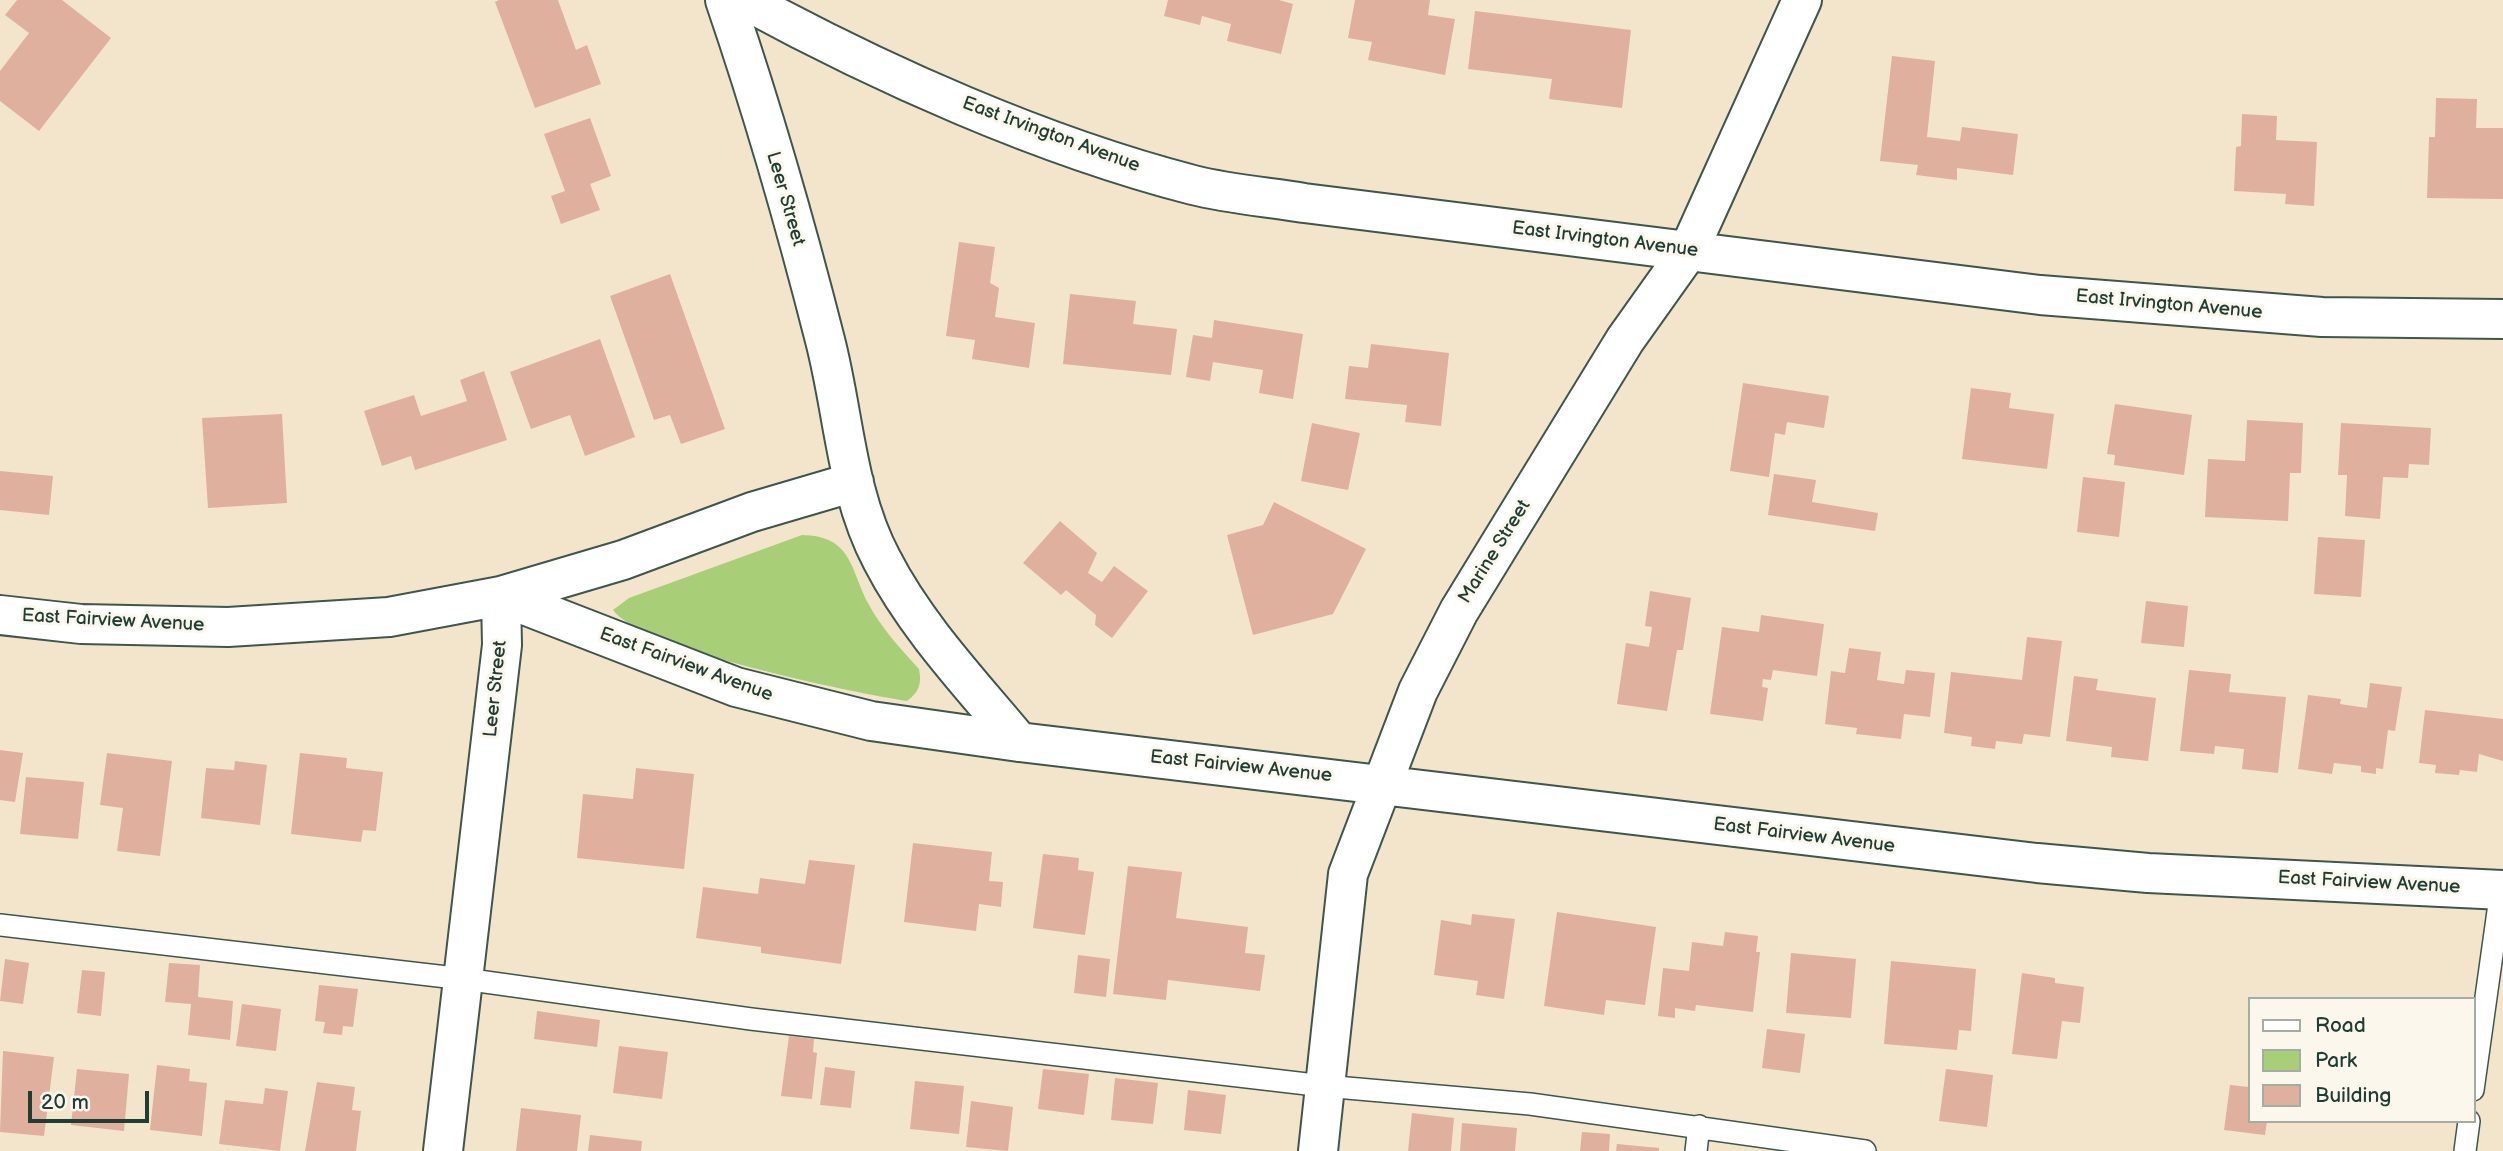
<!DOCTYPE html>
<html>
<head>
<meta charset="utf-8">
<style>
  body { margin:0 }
  #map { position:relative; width:2503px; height:1151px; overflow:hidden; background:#f3e5cc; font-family:"Balsamiq Sans",sans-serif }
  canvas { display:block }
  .legend { position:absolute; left:2248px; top:997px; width:228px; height:126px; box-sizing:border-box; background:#fbf7ec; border:2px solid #a3ada2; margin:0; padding:9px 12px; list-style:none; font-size:21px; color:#1f3d34 }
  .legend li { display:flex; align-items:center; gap:14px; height:35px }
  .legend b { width:35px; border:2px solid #a3ada2 }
  .scale { position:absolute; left:28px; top:1091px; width:121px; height:32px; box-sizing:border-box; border:4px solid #1f3d34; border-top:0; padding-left:9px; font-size:21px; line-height:24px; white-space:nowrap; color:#1f3d34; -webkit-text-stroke:5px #fbf7ec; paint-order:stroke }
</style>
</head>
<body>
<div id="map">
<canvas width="2503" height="1151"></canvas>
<ul class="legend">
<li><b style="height:9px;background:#fff"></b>Road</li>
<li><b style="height:19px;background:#a9ce78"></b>Park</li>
<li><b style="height:19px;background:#dfb09d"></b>Building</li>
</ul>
<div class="scale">20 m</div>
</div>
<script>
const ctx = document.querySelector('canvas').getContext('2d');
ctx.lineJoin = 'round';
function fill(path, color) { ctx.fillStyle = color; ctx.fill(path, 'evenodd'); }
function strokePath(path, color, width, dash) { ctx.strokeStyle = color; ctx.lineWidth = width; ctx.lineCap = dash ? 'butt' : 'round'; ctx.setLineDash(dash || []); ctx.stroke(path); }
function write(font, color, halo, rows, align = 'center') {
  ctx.font = font + ' "Balsamiq Sans",sans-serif'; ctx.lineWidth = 6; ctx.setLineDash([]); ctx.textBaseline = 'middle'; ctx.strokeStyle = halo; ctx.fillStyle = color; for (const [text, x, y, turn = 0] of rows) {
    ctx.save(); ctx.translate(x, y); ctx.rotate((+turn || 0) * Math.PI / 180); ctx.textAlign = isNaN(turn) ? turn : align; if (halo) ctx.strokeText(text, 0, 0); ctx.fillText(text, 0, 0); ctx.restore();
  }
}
fill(new Path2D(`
  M802,535C852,536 850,568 868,603C881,628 901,649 919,669C922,684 919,692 907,701C854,693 640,649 613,610L629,598Z`), '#a9ce78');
fill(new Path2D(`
  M17,0H62L111,38L39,131L0,101V71L29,33L5,15Z
  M499,0H558L576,50L587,45L601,84L535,108L495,2Z
  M1168,0H1279L1293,4L1281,54L1227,41L1231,24L1202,16L1200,25L1164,16Z
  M1355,0H1430L1428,15L1455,19L1445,75L1368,60L1372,42L1348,38Z
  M1475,11L1631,30L1622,108L1549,99L1552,79L1468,69Z
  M1892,56L1935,61L1927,137L1960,141L1962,127L2018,134L2013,175L1957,168V180L1916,175L1918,165L1880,161Z
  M2436,98L2477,99L2476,128H2503V199L2427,198L2429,137H2435Z
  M2242,114L2277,116L2276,140L2317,142L2314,206L2285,204L2286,194L2234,191L2236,147L2241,146Z
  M590,118L611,176L590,184L600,210L561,224L551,196L565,191L544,134Z
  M959,242L995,247L990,283L999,288L995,317L1035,323L1029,368L972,359L975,340L946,336Z
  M670,274L725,429L681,444L670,415L654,420L610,296Z
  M1070,294L1136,301L1133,324L1177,329L1171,375L1063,364Z
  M1214,320L1303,334L1293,399L1259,393L1263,370L1213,362L1210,381L1186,377L1193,335L1212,338Z
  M600,339L635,437L585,456L570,415L531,429L510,372Z
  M1371,344L1449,353L1441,426L1405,422L1407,405L1345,399L1349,366L1368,368Z
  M484,371L507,440L415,470L411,456L382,466L364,411L414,395L421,416L467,401L460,380Z
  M1743,383L1829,396L1824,428L1787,422L1785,435L1775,433L1769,477L1730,471Z
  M1971,388L2011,393L2009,408L2054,414L2047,469L1962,459Z
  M2115,404L2192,415L2184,475L2114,465L2115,455L2107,454Z
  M282,414L287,503L208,508L202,418Z
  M2247,420L2303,423L2301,473H2290L2288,521L2205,517L2208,459L2245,461Z
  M1312,423L1360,433L1348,490L1301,481Z
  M2341,423L2431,428L2429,465L2409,464L2408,478L2383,477L2380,519L2345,516L2347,475H2338Z
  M0,471L53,476L49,515L0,510Z
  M1774,474L1816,480L1812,502L1878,513L1875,531L1768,515Z
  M2083,477L2125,482L2119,537L2077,532Z
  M1274,502L1366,549L1333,614L1253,635L1227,535L1263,525Z
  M1060,521L1097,553L1088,573L1102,582L1114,566L1148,591L1112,638L1095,625L1096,615L1066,590L1061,595L1023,563Z
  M2318,537L2365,540L2361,597L2314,594Z
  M1650,591L1691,598L1683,650H1677L1667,711L1617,704L1626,643L1649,647L1652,627L1645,626Z
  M2146,601L2188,606L2184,647L2141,643Z
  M1761,615L1824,624L1817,676L1773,670L1771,680L1763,679L1762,687L1768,688L1763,721L1710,714L1722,627L1759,632Z
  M2027,637L2062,641L2050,737L2024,734L2022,744L1996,741L1995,749L1971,746L1972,737L1944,733L1951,672L2022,680Z
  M1849,648L1881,652L1877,680L1904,684L1906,670L1935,673L1930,717L1904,714L1901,739L1856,734L1857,728L1825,724L1831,671L1845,673Z
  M2189,670L2231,674L2229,692L2286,697L2278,773L2242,769L2244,749L2215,746L2214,754L2180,751Z
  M2074,676L2098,679L2096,690L2156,698L2148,761L2111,757L2112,747L2066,741Z
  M2370,683L2402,687L2395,731L2388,730L2383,769L2376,768V774L2361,772V766L2334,763L2332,774L2298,769L2308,695L2341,699L2340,704L2367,708Z
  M2425,710L2503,719V761L2479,754L2477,772L2460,770L2459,775L2435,773L2436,765L2419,763Z
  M0,750L23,753L15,802L0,800Z
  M107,753L172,761L160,856L117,851L123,808L100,805Z
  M300,753L347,758L346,768L383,772L376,831L363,830L361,842L291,834Z
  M235,761L267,765L260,825L201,818L206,768L234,770Z
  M636,768L694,774L684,869L577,858L583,794L633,799Z
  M26,777L84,782L78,839L20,834Z
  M913,843L992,852L989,881L1003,882L1001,907L979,904L976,931L904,922Z
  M1043,854L1079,858L1078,870L1094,872L1085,935L1033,928Z
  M809,860L855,865L841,964L761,953V947L696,938L703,887L758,894L760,878L805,884Z
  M1128,866L1182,872L1176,918L1248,927L1245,953L1265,955L1260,991L1168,980L1166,1000L1113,994Z
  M1557,912L1656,927L1645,1005L1606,1000L1604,1015L1544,1006Z
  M1472,914L1515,919L1504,999L1476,995L1478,981L1434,975L1441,920L1471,925Z
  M1725,932L1758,936L1756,952H1760L1753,1012L1696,1005L1695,1011L1675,1008V1018L1658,1016L1663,968L1689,971L1692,942L1723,946Z
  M1791,953L1856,959L1851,1018L1786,1013Z
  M1078,955L1110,959L1106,997L1074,993Z
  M5,959L29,963L23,1004L0,1001Z
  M1891,961L1976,969L1971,1031L1959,1030L1957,1050L1884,1044Z
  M169,963L200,965L198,997L233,1001L230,1040L188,1035L191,1004L165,1002Z
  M82,970L105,972L101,1016L77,1013Z
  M2022,973L2055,978V983L2084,987L2080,1023L2062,1021L2057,1059L2012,1054Z
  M319,985L358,989L353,1027L343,1026L342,1035L323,1033L325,1022L315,1021Z
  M242,1004L281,1009L276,1051L236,1046Z
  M537,1011L600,1020L597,1047L534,1039Z
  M1767,1029L1805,1034L1800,1073L1762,1068Z
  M789,1036L814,1039L813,1052L817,1053L812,1099L781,1096Z
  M619,1046L668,1052L662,1099L613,1093Z
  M3,1051L54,1057L44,1136L0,1132Z
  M157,1065L190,1069L189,1081L207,1083L202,1136L150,1130Z
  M825,1067L855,1071L851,1108L820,1105Z
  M77,1069L129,1074L124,1131L71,1125Z
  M1043,1069L1089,1074L1084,1115L1038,1109Z
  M1946,1069L1993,1075L1987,1127L1939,1121Z
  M1115,1078L1158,1083L1153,1124L1111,1120Z
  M915,1081L964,1086L959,1134L910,1129Z
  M317,1082L355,1087L352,1110L361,1111L356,1151H305Z
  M2230,1085L2249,1087V1121H2267L2265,1135L2224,1130Z
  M265,1088L288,1091L280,1151L219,1144L225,1100L263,1104Z
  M1188,1090L1226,1095L1221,1134L1184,1130Z
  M971,1101L1013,1107L1008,1151L966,1147Z
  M521,1108L581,1115L577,1151H516Z
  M1412,1113L1454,1118L1451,1151H1408Z
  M1462,1123L1517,1128L1515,1151H1460Z
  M1582,1132L1610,1134L1609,1151H1580Z
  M590,1135L642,1141L641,1151H588Z
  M1617,1144L1659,1148V1151H1616Z`), '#dfb09d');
const lane = new Path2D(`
  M0,925L464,979L751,1019L1324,1086L1530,1104L1865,1151
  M2473,1090L2501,890
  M1696,1151L1699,1126
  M2465,1151L2469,1121`);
const street = new Path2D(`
  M725,0C763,111 796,226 825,340C844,413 846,493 882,560C917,628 971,684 1019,742
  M745,0C881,74 1042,146 1193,185C1229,194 1267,197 1304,203L2040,295L2322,317L2503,319
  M0,615L81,624L228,627L389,617L501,596L736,687L871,721L1019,742L2037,863L2148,873L2503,890
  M443,1151L502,645L501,596L623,560L752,512L854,482
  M1318,1151L1348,874L1418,691L1459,611L1625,340L1689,250L1802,0`);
strokePath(lane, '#3f564b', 24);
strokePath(street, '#3f564b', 42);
strokePath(lane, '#fff', 21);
strokePath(street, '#fff', 38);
write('19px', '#1f3d34', '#fbf7ec', [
  ["East Irvington Avenue",1051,135,20],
  ["Leer Street",785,199,74],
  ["East Irvington Avenue",1605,240,7],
  ["East Irvington Avenue",2169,305,5],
  ["Marine Street",1495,552,-58],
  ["East Fairview Avenue",113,621,3],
  ["East Fairview Avenue",686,665,20],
  ["Leer Street",496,689,-84],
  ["East Fairview Avenue",1241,767,6],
  ["East Fairview Avenue",1804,836,7],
  ["East Fairview Avenue",2369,883,3]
]);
</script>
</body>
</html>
